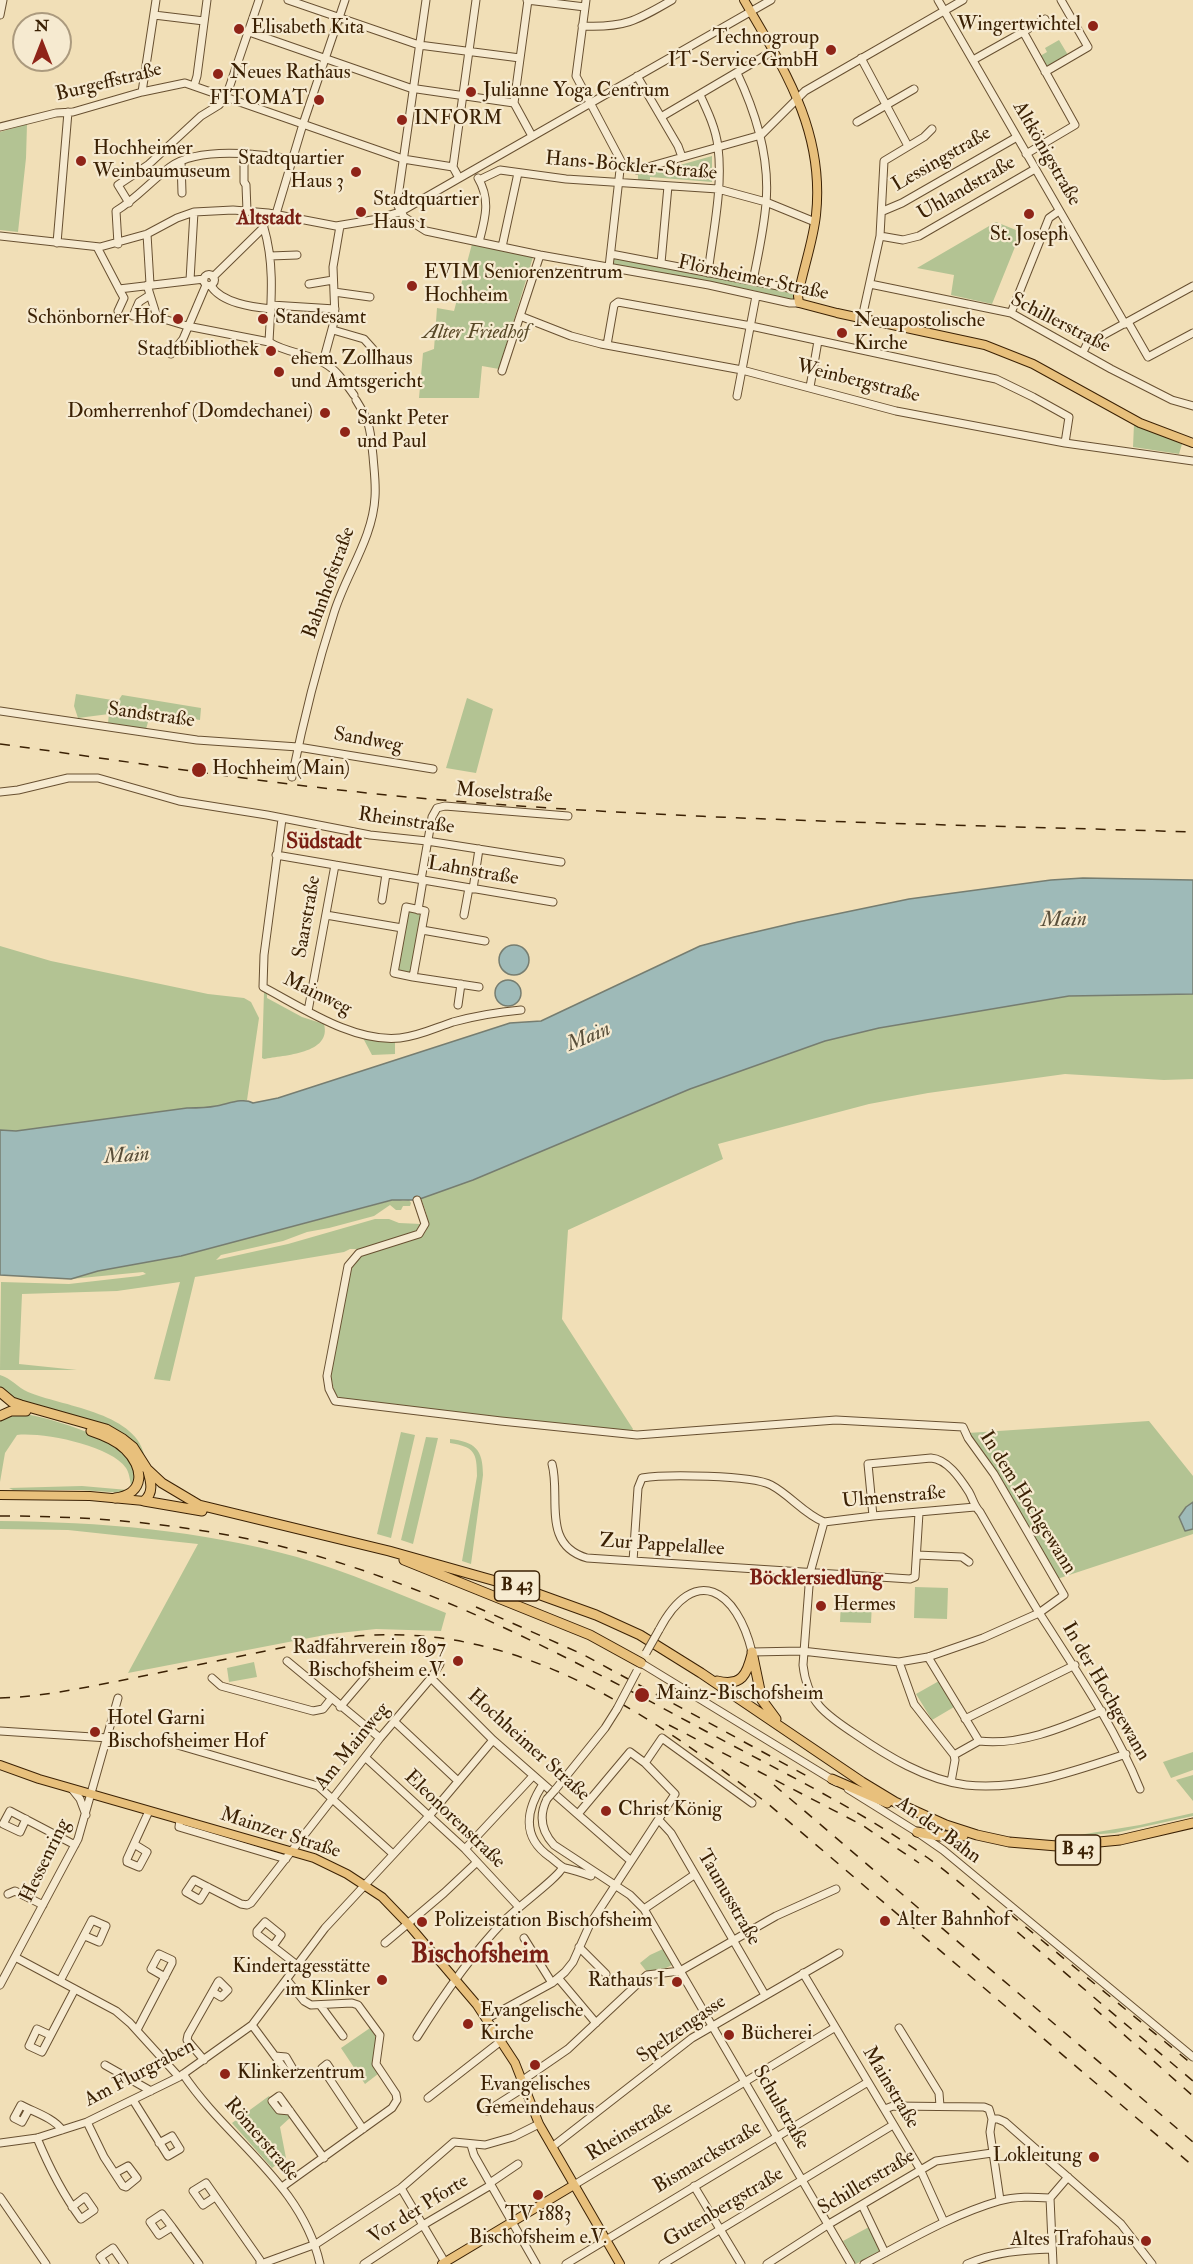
<!DOCTYPE html>
<html>
<head>
<meta charset="utf-8">
<style>
  body { margin:0 }
  #map { position:relative; width:1193px; height:2264px; overflow:hidden; background:#f1dfb7; font-family:"IM FELL Double Pica",serif }
  canvas { display:block }
  .north { position:absolute; left:12px; top:12px; width:60px; height:60px; box-sizing:border-box; background:#f6ead0; border:2px solid #ab9a7e; border-radius:50%; rotate:0deg; font-size:16px; font-weight:700; line-height:24px; text-align:center; color:#3b2104 }
  .north::after { content:''; display:block; margin:auto; width:21px; height:27px; background:#8f2418; clip-path:polygon(50% 0,100% 100%,50% 72%,0 100%) }
</style>
</head>
<body>
<div id="map">
<canvas width="1193" height="2264"></canvas>
<div class="north">N</div>
</div>
<script>
const ctx = document.querySelector('canvas').getContext('2d');
ctx.lineJoin = 'round';
function fill(path, color) { ctx.fillStyle = color; ctx.fill(path, 'evenodd'); }
function strokePath(path, color, width, dash) { ctx.strokeStyle = color; ctx.lineWidth = width; ctx.lineCap = dash ? 'butt' : 'round'; ctx.setLineDash(dash || []); ctx.stroke(path); }
function write(font, color, halo, rows, align = 'center') {
  ctx.font = font + ' "IM FELL Double Pica",serif'; ctx.lineWidth = 4.5; ctx.setLineDash([]); ctx.textBaseline = 'middle'; ctx.strokeStyle = halo; ctx.fillStyle = color; for (const [text, x, y, turn = 0] of rows) {
    ctx.save(); ctx.translate(x, y); ctx.rotate((+turn || 0) * Math.PI / 180); ctx.textAlign = isNaN(turn) ? turn : align; if (halo) ctx.strokeText(text, 0, 0); ctx.fillText(text, 0, 0); ctx.restore();
  }
}
fill(new Path2D(`
  M1059,40L1068,55L1046,67L1040,56L1047,52L1045,48Z
  M27,124L26,158L18,232L0,230V132Z
  M712,156V182L650,177V181L638,180V174L653,169L655,172Z
  M996,222L1021,232L992,304L951,295L954,275L917,268Z
  M472,244L533,257L499,369L482,366L479,398H419L423,353L434,349L437,308L454,311Z
  M614,257L793,291L796,294L794,302L756,291L613,265Z
  M1134,424L1182,444L1179,454L1133,447Z
  M76,694L118,701L122,695L201,708L200,720L151,712L146,729L108,723L109,714L78,718L74,706Z
  M467,698L493,709L476,773L446,768Z
  M407,910L422,913L412,974L396,971Z
  M0,946L51,961L208,994L244,998L251,1002L259,1018L247,1100L214,1107L187,1108L16,1131L0,1130Z
  M264,992L267,993V998L302,1017L324,1024C332,1054 284,1055 264,1059L262,1058Z
  M1169,994H1193V1079L1164,1080L1065,1074L928,1093L869,1104L718,1144L723,1159L568,1230L562,1319L633,1429L631,1433L343,1400L335,1395L330,1372L351,1266L361,1255L421,1237C434,1226 425,1211 421,1198L473,1180L690,1089L825,1041L879,1028L1069,996Z
  M363,1038L380,1041H395V1054L372,1055Z
  M397,1199L403,1201L409,1200L411,1203L410,1206H403L401,1210H396L390,1205L374,1216L329,1228L307,1232L283,1241L221,1255L216,1260L288,1244L375,1219H389L399,1223L421,1224L416,1231L360,1249H350L344,1252L195,1277L170,1381L154,1379L180,1282L117,1291L22,1294L19,1364L77,1370H0L1,1282L69,1284L139,1276L146,1274L143,1272L71,1279L98,1271L181,1256Z
  M0,1375C11,1378 17,1387 28,1392C61,1406 134,1412 144,1454L134,1445L22,1404L0,1388Z
  M20,1413C47,1417 112,1436 128,1457C134,1466 136,1474 136,1484L125,1493L81,1490H13L9,1488L82,1486L128,1490L131,1485C130,1480 129,1472 126,1468C110,1445 42,1432 17,1435L5,1453L0,1482V1420L5,1416Z
  M1149,1421L1193,1476V1502L1186,1507L1185,1531L1193,1529V1534L1057,1579L968,1433Z
  M401,1432L415,1435L391,1538L377,1534Z
  M426,1437L438,1438L413,1544L401,1540Z
  M450,1439C475,1442 483,1449 483,1475L471,1564L462,1561L477,1476C477,1452 474,1447 450,1443Z
  M0,1521C99,1522 201,1530 297,1557C348,1572 397,1593 446,1613L441,1631L376,1629L330,1634L128,1673L198,1544L68,1530L0,1529Z
  M915,1587L948,1588L947,1619L914,1618Z
  M841,1602L872,1603L871,1623L840,1622Z
  M254,1662L257,1677L229,1682L227,1668Z
  M939,1681L954,1707L932,1720L916,1694Z
  M1193,1752V1770L1171,1778L1163,1762Z
  M1193,1775V1801L1176,1780Z
  M1193,1813V1816L1115,1833L1073,1836L1140,1825Z
  M663,1949L672,1965L662,1970L647,1972L640,1963L650,1955Z
  M370,2028L377,2038L372,2063L378,2074L365,2084L341,2048Z
  M269,2096L272,2100L270,2101L292,2116L280,2127L286,2158L272,2168L232,2123Z
  M869,2227L881,2250L856,2264L843,2241Z`), '#b3c393');
const water = new Path2D(`
  M1083,878L1193,880V994L1069,996L879,1028L825,1041L690,1089L473,1180L417,1200H392L181,1256L98,1271L71,1279L0,1275V1130L16,1131L187,1108C196,1108 206,1108 216,1106C228,1104 243,1097 253,1103L278,1098L510,1023L541,1021L700,946L734,937L798,922L909,899L1051,880Z
  M499 960a15 15 0 1 1 30 0a15 15 0 1 1-30 0Z
  M495 993a13 13 0 1 1 26 0a13 13 0 1 1-26 0Z
  M1193,1502V1529L1185,1531L1179,1517L1186,1507Z`);
fill(water, '#9ebab8');
strokePath(water, '#767d70', 1.5);
const minor = new Path2D(`
  M288,0L419,45L520,58
  M426,0L397,204L404,217L426,231L540,255L709,285L790,303H799
  M527,0L585,7
  M528,0L514,103L532,136
  M586,0L576,76L621,161L609,267
  M938,0L1125,324
  M0,15L3,0
  M154,15L204,21
  M582,26C624,28 636,21 672,0
  M249,32L410,88L514,103
  M1023,32L1045,19
  M861,58L908,146
  M973,60L1023,32L1025,35L1075,125L1026,154
  M1045,72L1088,47L1061,0
  M737,73C756,113 770,158 766,203C764,229 758,255 753,281
  M637,76L678,146L682,157
  M194,86L197,76L207,0
  M142,92L156,0
  M700,95C708,112 716,129 718,147C723,188 713,232 708,273
  M661,117L773,51
  M857,122L914,89
  M0,127L56,113L73,112L142,92L185,83L403,159L453,167L459,178
  M244,154V182L246,185L247,211
  M181,161L182,193
  M453,167L476,0
  M637,170L761,135L805,91L963,0
  M478,178C491,200 485,219 479,242
  M479,180L500,170L566,179L718,189L766,202L815,222
  M129,203L118,185L148,165L201,116L219,105L226,97L259,0
  M883,211L902,203L1017,137
  M276,214L303,124L345,0
  M264,228C275,265 271,303 269,342C286,353 307,353 324,363C336,369 346,384 354,395
  M147,234L150,284
  M0,236L100,247L147,234L177,218L194,212L233,210L268,213L336,226L372,220L400,212L771,0
  M880,236L903,240L919,236L1035,169
  M57,243L68,112
  M118,244L116,211C136,199 151,181 170,167C199,146 258,154 292,159
  M97,247L119,289L204,279
  M502,247L518,173
  M611,254L799,290
  M270,256L297,255
  M661,263L668,186
  M203.5 280a5.5 5.5 0 1 1 11 0a5.5 5.5 0 1 1-11 0Z
  M213,277L263,228L268,213
  M190,280L194,212
  M309,284L333,280
  M870,284L1011,313L1111,369L1172,400L1193,406
  M147,285L157,317L187,326L269,342
  M211,286C222,303 252,307 271,309
  M334,292L370,297
  M271,305L335,309
  M118,311L124,298L119,289
  M1011,313L1049,218L1059,211
  M133,316L139,302L150,295
  M520,316L571,336L601,344L742,370L896,411L1065,443L1193,461
  M862,318L880,236L884,161L924,137L932,129
  M1128,322L1148,357L1193,333
  M333,330L364,339L373,349
  M607,345L614,305L618,302L751,326L996,379L1033,397L1069,417L1065,443
  M1083,352L1087,344L1193,286
  M171,354L183,339L206,285
  M323,362L335,318L333,267L340,226
  M502,371L540,255
  M810,387L818,341
  M737,396L756,296
  M0,711L197,740L298,747L433,769
  M292,777C303,722 317,666 334,613C346,574 373,538 375,497C376,483 374,470 373,456C370,429 371,424 356,400
  M0,792L18,790L68,778H98L179,801L267,815L370,835L427,841L561,862
  M282,819L264,955L263,987C303,1008 354,1043 400,1038C419,1036 435,1028 453,1022C475,1016 499,1012 521,1010
  M276,855L553,902
  M421,880L432,817L437,808L445,806L568,816
  M473,889L479,849
  M382,900L386,874
  M406,907L425,911L413,977L394,973Z
  M418,910L423,880
  M326,915L402,928
  M464,915L469,888
  M422,930L485,941
  M413,977L479,987
  M458,1005L461,984
  M308,1011L335,865
  M417,1200L425,1224L419,1234L359,1253L348,1266L327,1376L329,1389L335,1401L501,1421L637,1435L836,1420L963,1427L968,1438L994,1474L1064,1595L1039,1613L983,1638L928,1657L899,1662L802,1651L752,1652C737,1590 695,1562 659,1630
  M552,1464C561,1496 541,1545 587,1558L910,1579L915,1577L919,1513
  M873,1516L868,1464L931,1458C947,1459 960,1478 969,1492C973,1499 974,1506 980,1512C999,1545 1018,1578 1038,1611C1075,1669 1114,1725 1140,1789
  M824,1522L810,1573L803,1665C807,1702 826,1715 855,1734C887,1756 926,1780 966,1785C1020,1791 1075,1771 1126,1754
  M824,1522L873,1516L975,1507
  M917,1555L962,1557L969,1562
  M633,1561L638,1488L642,1478C665,1474 752,1475 771,1485C790,1495 804,1514 824,1522
  M928,1657L979,1741
  M287,1661L380,1738
  M899,1662L914,1704L954,1755L955,1760L951,1782
  M641,1663L836,1782
  M212,1678L221,1686L313,1711L323,1709L331,1699
  M431,1678L493,1740L631,1861
  M340,1707L375,1666
  M965,1719L1075,1665
  M395,1722L458,1781
  M0,1731L108,1738
  M979,1741C1021,1746 1064,1727 1102,1711
  M167,1742L318,1786L393,1854
  M954,1755L979,1741
  M366,1758L465,1849L518,1906
  M645,1763L662,1738L752,1803
  M543,1784C526,1810 521,1837 550,1857C554,1860 561,1867 565,1868C574,1870 583,1873 591,1876
  M72,1789L80,1799L86,1815
  M848,1789L917,1832L943,1850L1193,2057
  M555,1790L605,1728L617,1709
  M547,1799C539,1815 541,1831 554,1845L630,1895L644,1909L851,2264
  M26,1819L20,1832L3,1824L10,1811L75,1845
  M180,1820L179,1827L286,1859
  M659,1820L671,1833L765,1995
  M134,1844L147,1852L139,1867L127,1862V1859L149,1811
  M465,1849L533,1776
  M208,1887L200,1900L186,1892L194,1880L241,1904L247,1905L251,1903L380,1738L431,1678L440,1664
  M8,1894L15,1891L43,1905
  M644,1909L694,1875
  M524,1938L552,1983
  M385,1943L444,1893L477,1862
  M273,1946L281,1935L265,1922L257,1931V1934L297,1965
  M579,1947L606,1974
  M15,1957L116,2011L130,2023L179,2077
  M803,1973L920,2169L944,2222
  M559,1979L596,2023
  M60,1981L92,1920L106,1926L99,1942L85,1936
  M0,1985L78,1839L118,1698
  M320,2005L343,2036
  M486,2019L552,1983L565,1972L573,1962L590,1924L675,1794L645,1763L630,1752L578,1814
  M252,2025L286,2071L288,2072L293,2069L286,2057L275,2056
  M899,2028L939,2093L940,2106
  M137,2030L172,1963V1960L159,1954L151,1969L165,1977
  M50,2035L37,2029L29,2046L42,2052L75,1989
  M417,2037C442,1997 471,1955 504,1921C515,1909 559,1877 562,1868
  M204,2060L187,2040L188,2035L218,1982L219,1981L228,1990L221,1997L213,1992
  M327,2064L331,2070L329,2078L322,2068Z
  M105,2065L151,2091
  M183,2074C227,2140 302,2183 320,2264
  M329,2078L363,2129
  M523,2080L568,2049L647,1975L680,1971L776,1916L836,1889
  M428,2098L501,2041
  M133,2100L168,2156L180,2149L172,2136L159,2143
  M29,2109L22,2122L14,2118L21,2105C34,2112 54,2118 62,2130
  M885,2109L893,2106L984,2107L989,2109L992,2119
  M290,2111L279,2110L272,2101L279,2096L324,2158
  M487,2111L525,2087
  M992,2119H998L1005,2122L1121,2224L1152,2264
  M992,2119L990,2132L1000,2200
  M87,2122L104,2157L123,2186L126,2187L137,2178L128,2166L115,2173
  M37,2138C49,2167 62,2193 81,2219L94,2210L85,2197L72,2207
  M0,2143L37,2138L87,2122L179,2077L252,2025L325,1928L429,1816L493,1740
  M471,2145L474,2155L536,2264
  M552,2147L692,2038L839,1953
  M490,2183L518,2164
  M574,2185L834,2028
  M694,2186L741,2264
  M282,2187L392,2108L397,2100L396,2094L376,2064L380,2035L358,2005L352,2003L311,2005L304,2001L287,1980
  M401,2188L446,2264
  M0,2197L46,2264
  M215,2197L203,2205L193,2191L206,2183L260,2260V2264
  M862,2205L885,2253
  M162,2214L172,2227L159,2235L150,2222Z
  M172,2227L199,2264
  M105,2264L100,2257L113,2248L124,2264
  M261,2264L316,2244L401,2188L454,2142L485,2145L513,2137L539,2124
  M364,2264L423,2225L491,2185
  M566,2264L868,2082
  M663,2264L893,2125
  M767,2264L829,2224L936,2161L992,2153
  M864,2264C908,2241 951,2215 999,2201C1016,2196 1033,2197 1050,2198
  M967,2264C994,2252 1022,2250 1052,2249
  M1053,2264L1050,2198L1068,2177`);
const major = new Path2D(`
  M744,0C784,69 825,131 816,215C813,242 803,269 798,296L799,303L837,313L985,345L1033,364L1140,423L1193,443
  M0,1495L90,1496L144,1501
  M0,1765L39,1779L314,1858L347,1874L382,1897L408,1924L477,2005L515,2063L539,2124L620,2264
  M442,2264L574,2185`);
const highway = new Path2D(`
  M0,1392L12,1402L21,1405L106,1429L123,1439L133,1447L147,1469L162,1483L199,1505L389,1551L524,1589L596,1615L640,1635L701,1673L862,1782L895,1802L946,1825L977,1835L1009,1842L1057,1846L1120,1840L1193,1823
  M0,1416L11,1411H26
  M91,1431C103,1435 116,1440 125,1449C144,1467 146,1494 115,1498
  M144,1501L202,1511
  M144,1501C154,1493 151,1482 148,1471
  M404,1560L590,1635L641,1663
  M752,1652L762,1700L776,1719
  M717,1681C742,1687 747,1674 752,1654
  M832,1779L887,1803
  M917,1832L939,1836H963`);
strokePath(minor, '#685031', 9);
strokePath(major, '#3b2104', 10);
strokePath(highway, '#3b2104', 11);
strokePath(minor, '#f6ead0', 7);
strokePath(major, '#e8c07c', 8);
strokePath(highway, '#e8c07c', 9);
strokePath(new Path2D(`
  M0,744C147,764 294,788 442,800C692,821 942,824 1193,832
  M0,1516C89,1516 176,1523 263,1542C422,1578 568,1657 711,1734C784,1773 860,1810 928,1858C961,1882 991,1910 1022,1936C1079,1985 1136,2033 1193,2081
  M476,1607L582,1654L807,1776
  M0,1698C37,1697 72,1690 108,1683C149,1675 191,1666 232,1658C280,1648 327,1637 375,1635C529,1629 650,1716 767,1803L1193,2166
  M669,1725L862,1825L919,1863
  M774,1785L1193,2142
  M1010,1914L1193,2065
  M1094,2008L1193,2096`), '#3b2104', 1.5, [10, 10]);
const minorBridge = new Path2D(`
  M646,1653L659,1630
  M617,1709L637,1671
  M547,1799L555,1790`);
strokePath(minorBridge, '#685031', 9, []);
strokePath(minorBridge, '#f6ead0', 7);
for (const [x, y, r, color] of [
  [1093,26,6,"#8f2418"],
  [239,29,6,"#8f2418"],
  [831,50,6,"#8f2418"],
  [218,74,6,"#8f2418"],
  [471,92,6,"#8f2418"],
  [319,100,6,"#8f2418"],
  [402,120,6,"#8f2418"],
  [81,161,6,"#8f2418"],
  [356,172,6,"#8f2418"],
  [361,212,6,"#8f2418"],
  [1029,214,6,"#8f2418"],
  [412,286,6,"#8f2418"],
  [178,319,6,"#8f2418"],
  [263,319,6,"#8f2418"],
  [842,333,6,"#8f2418"],
  [271,351,6,"#8f2418"],
  [279,372,6,"#8f2418"],
  [325,413,6,"#8f2418"],
  [345,432,6,"#8f2418"],
  [199,770,8,"#8f2418"],
  [821,1606,6,"#8f2418"],
  [458,1661,6,"#8f2418"],
  [642,1695,8,"#8f2418"],
  [95,1732,6,"#8f2418"],
  [606,1811,6,"#8f2418"],
  [885,1921,6,"#8f2418"],
  [422,1922,6,"#8f2418"],
  [382,1980,6,"#8f2418"],
  [677,1982,6,"#8f2418"],
  [468,2024,6,"#8f2418"],
  [729,2035,6,"#8f2418"],
  [535,2065,6,"#8f2418"],
  [225,2074,6,"#8f2418"],
  [1094,2157,6,"#8f2418"],
  [538,2195,6,"#8f2418"],
  [1146,2241,6,"#8f2418"]
]) { const dot = new Path2D(); dot.arc(x, y, r, 0, 2 * Math.PI); ctx.fillStyle = color; ctx.fill(dot); strokePath(dot, '#f6ead0', 2); }
for (const [x, y, w] of [
  [517,1586,45],
  [1078,1850,45]
]) { const box = new Path2D(); box.roundRect(x - w / 2, y - 15, w, 30, 4.5); ctx.fillStyle = '#f6ead0'; ctx.fill(box); strokePath(box, '#3b2104', 1.5); }
write('bold 18px', '#3b2104', null, [
  ["B 43",517,1586],
  ["B 43",1078,1850]
]);
write('20px', '#3b2104', '#f6ead0', [
  ["Wingertwichtel",1081,26,"right"],
  ["Elisabeth Kita",251,29],
  ["Technogroup",819,39,"right"],
  ["IT-Service GmbH",819,62,"right"],
  ["Neues Rathaus",230,74],
  ["Julianne Yoga Centrum",483,92],
  ["FITOMAT",307,100,"right"],
  ["INFORM",414,120],
  ["Hochheimer",93,150],
  ["Weinbaumuseum",93,173],
  ["Stadtquartier",344,160,"right"],
  ["Haus 3",344,183,"right"],
  ["Stadtquartier",373,201],
  ["Haus 1",373,224],
  ["St. Joseph",1029,236,"center"],
  ["EVIM Seniorenzentrum",424,274],
  ["Hochheim",424,297],
  ["Schönborner Hof",166,319,"right"],
  ["Standesamt",275,319],
  ["Neuapostolische",854,322],
  ["Kirche",854,345],
  ["Stadtbibliothek",259,351,"right"],
  ["ehem. Zollhaus",291,360],
  ["und Amtsgericht",291,383],
  ["Domherrenhof (Domdechanei)",313,413,"right"],
  ["Sankt Peter",357,420],
  ["und Paul",357,443],
  ["Hochheim(Main)",212,770],
  ["Hermes",833,1606],
  ["Radfahrverein 1897",446,1649,"right"],
  ["Bischofsheim e.V.",446,1672,"right"],
  ["Mainz-Bischofsheim",656,1695],
  ["Hotel Garni",107,1720],
  ["Bischofsheimer Hof",107,1743],
  ["Christ König",618,1811],
  ["Alter Bahnhof",897,1921],
  ["Polizeistation Bischofsheim",434,1922],
  ["Kindertagesstätte",370,1968,"right"],
  ["im Klinker",370,1991,"right"],
  ["Rathaus I",665,1982,"right"],
  ["Evangelische",480,2012],
  ["Kirche",480,2035],
  ["Bücherei",741,2035],
  ["Klinkerzentrum",237,2074],
  ["Evangelisches",535,2086,"center"],
  ["Gemeindehaus",535,2109,"center"],
  ["Lokleitung",1082,2157,"right"],
  ["TV 1883",538,2216,"center"],
  ["Bischofsheim e.V.",538,2239,"center"],
  ["Altes Trafohaus",1134,2241,"right"]
], 'left');
write('20px', '#3b2104', '#f6ead0', [
  ["Burgeffstraße",109,83,-14],
  ["Altkönigstraße",1046,154,60],
  ["Lessingstraße",942,160,-30],
  ["Hans-Böckler-Straße",631,167,5],
  ["Uhlandstraße",967,189,-30],
  ["Flörsheimer Straße",753,279,12],
  ["Schillerstraße",1060,324,27],
  ["Weinbergstraße",858,382,14],
  ["Bahnhofstraße",330,583,-70],
  ["Sandstraße",151,716,8],
  ["Sandweg",368,741,10],
  ["Moselstraße",504,794,4],
  ["Rheinstraße",406,822,8],
  ["Lahnstraße",473,872,10],
  ["Saarstraße",308,917,-80],
  ["Mainweg",317,995,26],
  ["Ulmenstraße",894,1498,-5],
  ["In dem Hochgewann",1027,1503,58],
  ["Zur Pappelallee",662,1546,4],
  ["In der Hochgewann",1105,1692,60],
  ["Hochheimer Straße",528,1746,42],
  ["Am Mainweg",353,1747,-51],
  ["Eleonorenstraße",454,1820,44],
  ["An der Bahn",938,1831,36],
  ["Mainzer Straße",280,1834,18],
  ["Hessenring",46,1861,-64],
  ["Taunusstraße",728,1898,60],
  ["Spelzengasse",682,2030,-35],
  ["Am Flurgraben",140,2074,-28],
  ["Mainstraße",890,2088,59],
  ["Schulstraße",780,2108,60],
  ["Rheinstraße",630,2132,-31],
  ["Römerstraße",261,2140,49],
  ["Bismarckstraße",708,2158,-31],
  ["Schillerstraße",867,2183,-31],
  ["Gutenbergstraße",724,2208,-31],
  ["Vor der Pforte",419,2210,-32]
]);
write('italic 20px', '#594a28', '#f6ead0', [
  ["Alter Friedhof",476,334]
]);
write('bold 21px', '#7a1f14', '#f6ead0', [
  ["Altstadt",269,219],
  ["Böcklersiedlung",816,1579]
]);
write('italic 21px', '#594f3a', '#f6ead0', [
  ["Main",1064,921,-1],
  ["Main",589,1038,-23],
  ["Main",127,1157,-4]
]);
write('bold 22px', '#7a1f14', '#f6ead0', [
  ["Südstadt",324,843]
]);
write('bold 26px', '#7a1f14', '#f6ead0', [
  ["Bischofsheim",480,1956]
]);
</script>
</body>
</html>
